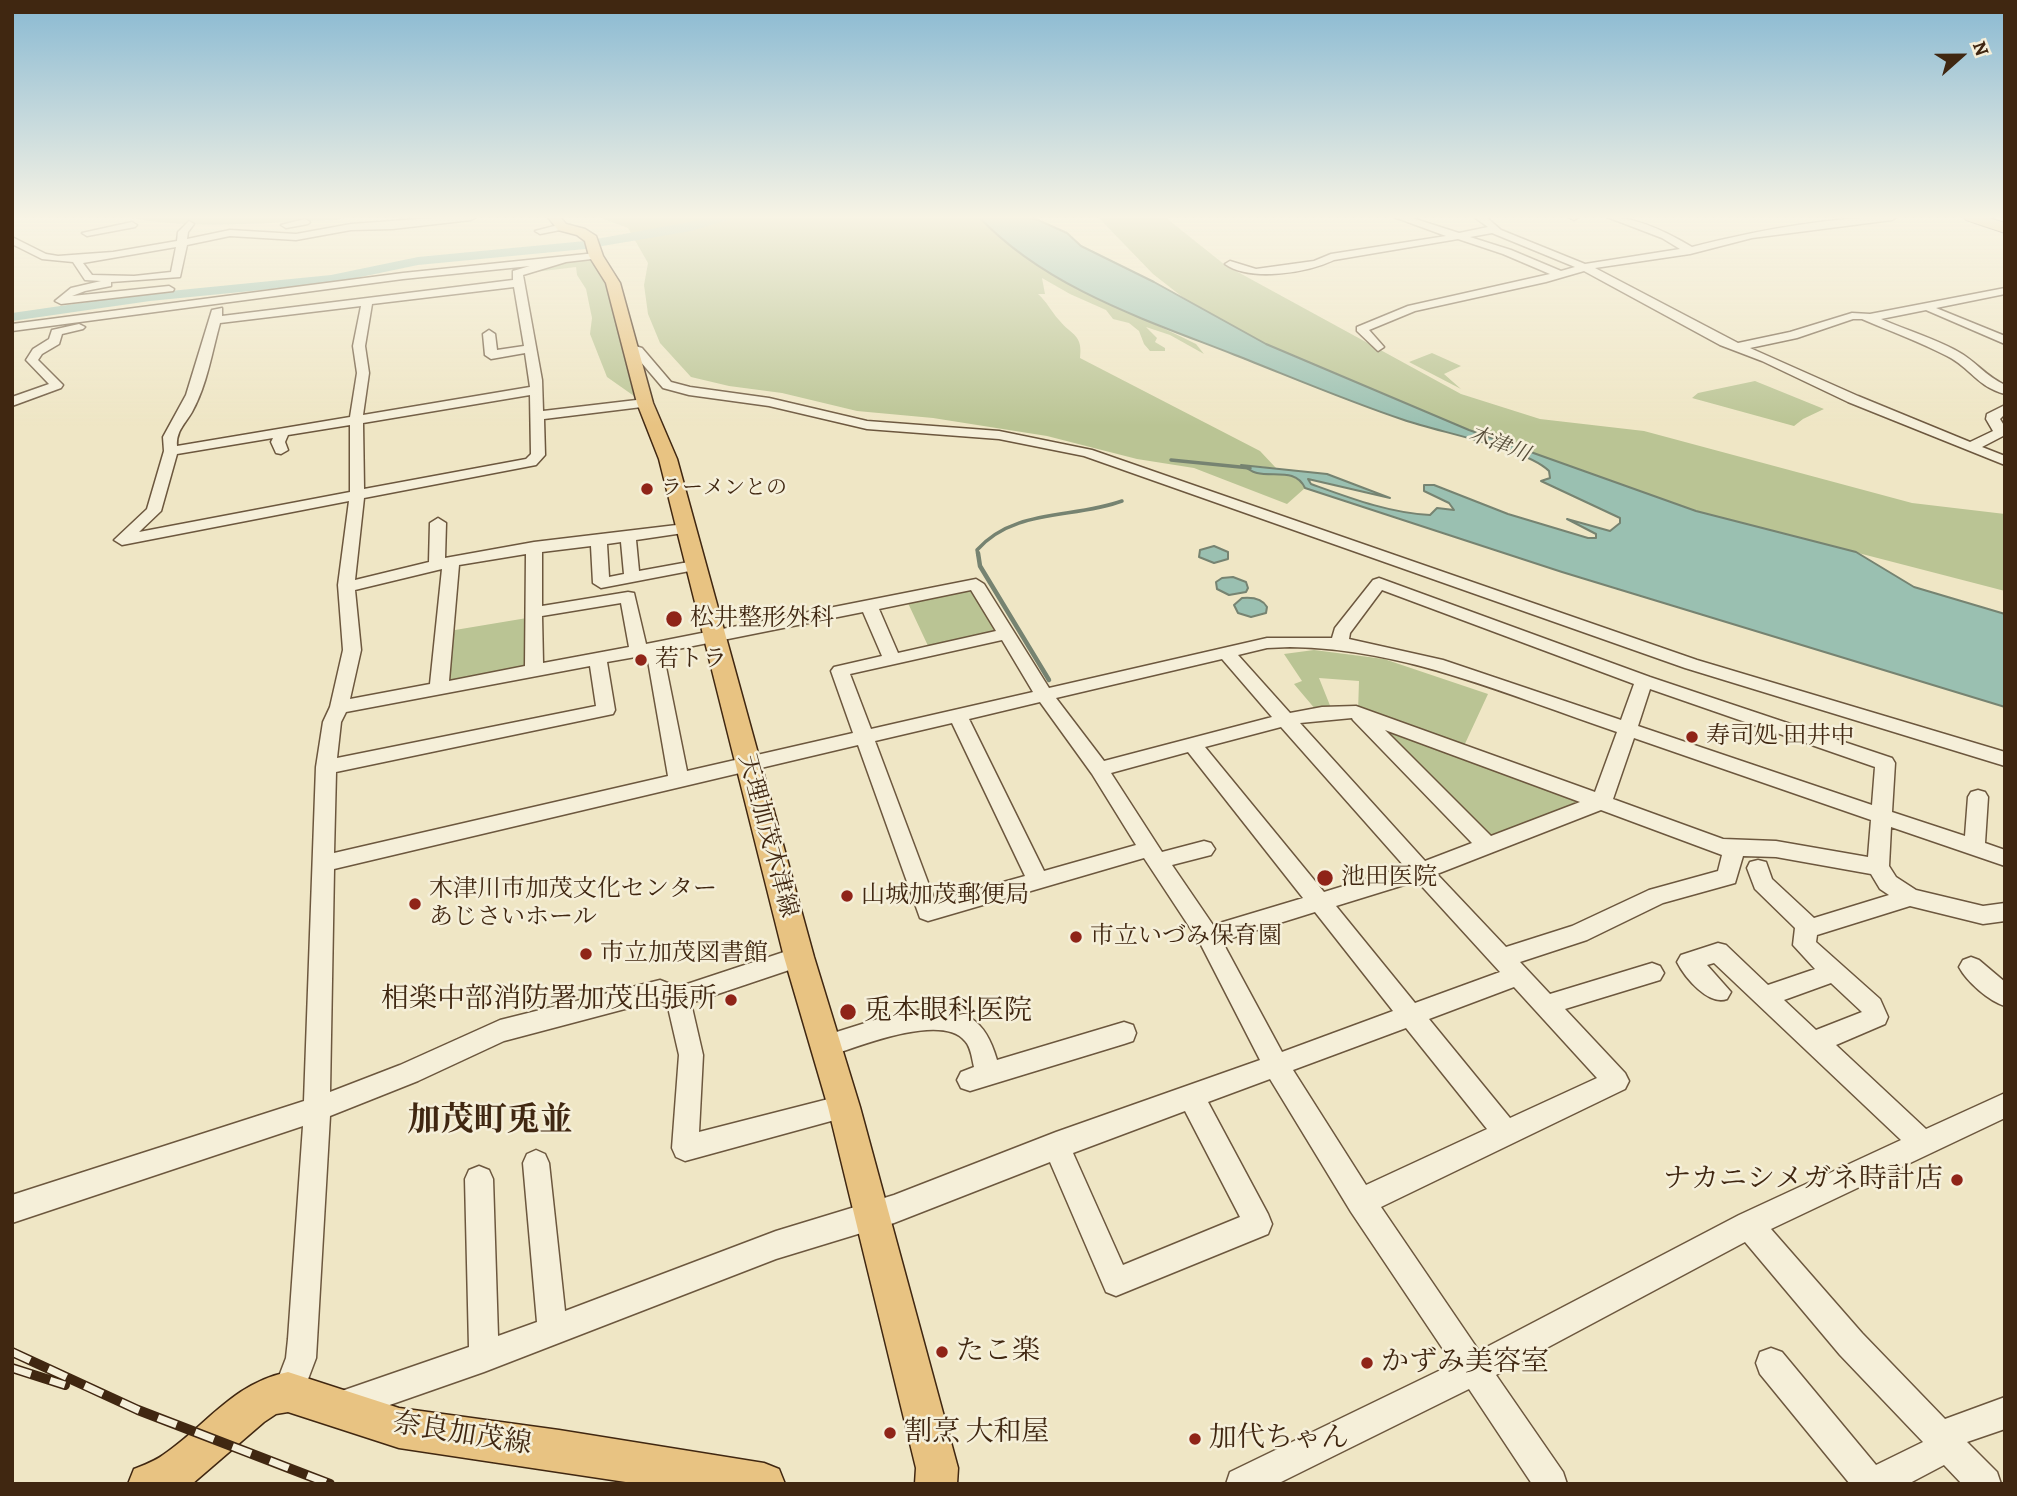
<!DOCTYPE html>
<html>
<head>
<meta charset="utf-8">
<style>
  body { margin:0 }
  #map { position:relative; width:2017px; height:1496px; overflow:hidden; background:#efe6c5; font-family:Alegreya,serif }
  canvas { display:block }
  .frame { position:absolute; inset:0; border:14px solid #402711; pointer-events:none }
  .north { position:absolute; left:1926px; top:21px; width:70px; height:70px; -webkit-text-stroke:5px #f5efd9; paint-order:stroke; rotate:69deg; font-size:19px; font-weight:700; line-height:28px; text-align:center; color:#402711 }
  .north::after { content:''; display:block; margin:auto; width:24px; height:32px; background:#402711; clip-path:polygon(50% 0,100% 100%,50% 72%,0 100%) }
</style>
</head>
<body>
<div id="map">
<canvas width="2017" height="1496"></canvas>
<div class="frame"></div>
<div class="north">N</div>
</div>
<script>
const ctx = document.querySelector('canvas').getContext('2d');
ctx.lineJoin = 'round';
function fill(path, color) { ctx.fillStyle = color; ctx.fill(path, 'evenodd'); }
function strokePath(path, color, width, dash) { ctx.strokeStyle = color; ctx.lineWidth = width; ctx.lineCap = dash ? 'butt' : 'round'; ctx.setLineDash(dash || []); ctx.stroke(path); }
function write(font, color, halo, rows, align = 'center') {
  ctx.font = font + ' Alegreya,"Noto Serif JP",serif'; ctx.lineWidth = 5; ctx.setLineDash([]); ctx.textBaseline = 'middle'; ctx.strokeStyle = halo; ctx.fillStyle = color; for (const [text, x, y, turn = 0] of rows) {
    ctx.save(); ctx.translate(x, y); ctx.rotate((+turn || 0) * Math.PI / 180); ctx.textAlign = isNaN(turn) ? turn : align; if (halo) ctx.strokeText(text, 0, 0); ctx.fillText(text, 0, 0); ctx.restore();
  }
}
fill(new Path2D(`
  M127,217H348L336,220C267,222 194,231 127,217Z
  M604,217H979C1037,280 1121,306 1196,344L1204,354L1170,335L1146,327L1157,338L1155,342L1165,348V351H1150L1144,344L1139,331L1129,323L1113,319L1106,310L1070,294L1042,278L1045,294H1038C1047,302 1051,311 1059,320C1072,336 1083,334 1080,358L1260,451L1276,468L1243,465C1248,468 1253,472 1258,473C1275,476 1296,470 1305,488L1287,504L1194,468L1137,459L1047,436L933,418L857,411L782,393L729,386L691,377L660,343L648,314L644,285L648,263L628,228L603,219Z
  M1098,217H1165L1225,265L1461,394L1540,419L1644,431L1912,503L2005,514V591L1696,511L1469,430L1266,344L1194,306L1153,274Z
  M586,260H591L605,282L634,396L607,377L590,334L592,318L586,289L577,275L576,267L519,274L564,262Z
  M1432,353L1461,366L1444,374L1461,389L1409,362Z
  M1755,381L1824,409L1803,419L1794,426L1692,398L1698,393Z
  M973,588L1000,631L929,648L907,601Z
  M527,618V667L443,681L449,631Z
  M1314,650L1384,659L1488,694L1463,748L1358,712L1359,681L1319,678L1331,708L1316,710L1294,684L1302,681L1284,654Z
  M1396,730L1574,796L1578,805L1494,839L1386,737Z`), '#bac494');
const water = new Path2D(`
  M979,217H1023L1038,220L1067,233L1081,246L1154,282L1266,344L1469,430L1696,511L1856,552L1914,587L2005,614V707L1562,572L1305,488C1296,468 1274,477 1257,473C1252,472 1246,467 1241,465L1327,474L1390,498L1308,479L1311,484C1350,498 1389,513 1430,515L1437,508L1454,510L1449,503L1424,491V485H1434L1508,514L1588,538H1596V534L1567,519L1610,531L1620,523V518L1541,481L1550,478L1549,471C1526,448 1438,432 1404,420C1347,401 1291,377 1235,355C1146,320 1046,288 979,217Z
  M1214,546L1228,552V559L1214,563L1199,557L1200,550Z
  M1233,577L1246,582L1248,588L1246,592L1229,595L1217,589L1216,582L1222,578Z
  M1242,598C1252,597 1262,598 1267,607L1266,613L1251,617L1238,613L1234,605Z`);
fill(water, '#9ac0b1');
strokePath(water, '#768371', 2);
strokePath(new Path2D(`
  M1171,460L1250,468
  M978,555L977,550C1014,508 1073,519 1122,501`), '#768371', 3.5);
strokePath(new Path2D(`
  M978,553L980,566L1049,680`), '#768371', 4.5);
fill(new Path2D(`
  M717,217H738L691,231L585,249L418,265L332,283L150,301L12,321V313L150,293L331,275L418,257L585,241Z`), '#9ac0b1');
const minor = new Path2D(`
  M446,217H476L471,220L392,229L351,230L296,240L230,236L187,245L180,277L111,282V286L85,291L72,296L169,286L174,289L173,291L61,304L55,301L71,288L101,281L85,280L73,262L42,259L12,244V237L46,254L58,256L113,252L177,241L178,232L189,221L194,224L188,232L187,239L230,230L296,234L351,224ZM176,247L171,272L134,276L92,275L83,263Z
  M1394,217H1409L1459,233L1488,227L1474,217H1486L1501,230L1585,264L1680,249L1662,238L1607,217C1637,217 1667,232 1692,247C1758,230 1828,217 1897,217L1892,220L1752,238L1690,254L1595,268L1738,343L1790,332L1852,313L1870,314L2005,288V294L1936,308L2005,336V344L1926,310L1881,319C1906,330 1933,338 1957,351C1976,361 1985,376 2005,385V394C1976,386 1971,368 1947,356C1920,342 1890,331 1862,319H1853L1797,338L1750,348L1858,396L1970,442L1993,431L1986,419L1987,414L2005,405V414L2000,419L2005,427V435L1982,447L2005,456V465L1848,402L1762,361L1720,345L1584,271L1546,282L1415,311L1369,330L1384,347L1378,351L1357,331V327L1408,306L1550,274L1503,254L1458,239L1334,260C1307,273 1250,282 1225,264L1230,261L1256,269L1314,261L1331,254L1446,236ZM1492,233L1575,267L1561,271L1511,250L1470,237Z
  M1568,217H1579L1574,220Z
  M305,219L310,222L308,224L286,228L281,225Z
  M132,222L137,225L135,227L87,236L82,233Z
  M562,224L567,227L565,229L540,234L535,231Z
  M596,253L601,256L600,258L566,262L523,275L542,380L543,411L645,399L652,403L650,406L544,419L545,455L536,465L364,498L355,580L429,562L430,523L438,518L446,523L445,558L534,542L685,524L690,526L693,529L690,532L636,540L639,571L694,561L702,566L700,569L601,588L593,583L591,546L542,552V606L628,592L634,593L646,644L976,579L984,584L1049,688L1267,638H1332L1335,628L1373,580L1379,578L1650,677L1892,758L1895,763L1892,812L1965,836L1968,797L1971,792L1978,790L1985,792L1988,797L1985,843L2005,850V866L1891,827L1889,866L1896,877L1916,890L1983,906L2005,903V921L1983,924L1910,906L1817,935L1816,942L1880,999L1888,1017L1885,1024L1836,1045L1926,1129L2005,1093V1118L1771,1229L1862,1333L1945,1419L2005,1397V1429L1967,1442L1997,1472L2001,1484H1962L1944,1465L1908,1484H1850L1760,1374L1756,1363L1760,1352L1771,1348L1782,1352L1876,1465L1923,1442L1840,1355L1745,1242L1496,1375L1563,1472L1567,1484H1532L1469,1389L1277,1484H1226L1230,1472L1453,1364L1351,1212L1270,1079L1208,1102L1268,1214L1272,1224L1268,1234L1116,1296L1106,1292L1050,1162L894,1223L776,1259L484,1372L341,1422L330,1417L325,1406L330,1395L469,1347L465,1179L469,1170L479,1166L489,1170L493,1179L498,1336L537,1322L523,1163L527,1154L536,1150L545,1154L549,1163L565,1311L776,1231L894,1195L1056,1132L1260,1060L1200,943L1144,858L928,921L920,918L858,745L334,869L330,1092L400,1065L500,1020L660,980L678,987L799,947L807,950L811,957L807,964L691,1003L703,1055L699,1132L844,1095L853,1099L857,1107L853,1115L685,1161L676,1157L672,1148L679,1055L667,1003L659,1000L504,1041L418,1081L330,1116L316,1358L299,1403L288,1407L277,1403L273,1392L286,1358L288,1339L303,1126L12,1223V1195L304,1101L316,767L323,722L330,707L343,650L338,585L349,501L122,545L114,540L147,509L164,451L163,437L186,395L212,310L222,308V316L513,280V271L530,266L403,279L12,331V324L403,273ZM514,287L524,346L497,350L495,334L489,330L483,334L485,355L491,359L525,353L530,387L363,415L369,373L365,346L372,304ZM361,306L353,346L357,373L350,417L177,446C176,431 185,424 192,412C207,385 212,352 220,323ZM530,395L531,454L526,459L364,489L363,423ZM350,425V492L139,532L161,511L177,454L273,438L271,442L276,453L281,454L288,450L285,442L288,435ZM621,542L624,574L609,577L607,544ZM526,554L525,666L449,681L459,565ZM442,569L430,684L350,699L361,650L355,590ZM971,590L996,631L898,653L879,609ZM1382,590L1634,684L1621,720L1443,660L1349,639L1350,633ZM621,603L629,647L543,663L542,616ZM863,612L882,656L834,667L831,671L853,733L687,771L663,652ZM1002,640L1033,692L871,729L850,674ZM1290,647C1405,648 1510,696 1617,732L1595,792L1356,706L1322,707L1290,713L1238,655L1267,648ZM647,655L668,776L334,853L336,772L613,714L615,710L607,662ZM1222,659L1272,717L1104,761L1056,698ZM590,666L596,706L337,758L341,722L346,712ZM1650,689L1875,767L1872,805L1638,726ZM1040,702L1092,774L1136,845L1044,871L969,719ZM1352,718L1353,720L1472,843L1425,861L1300,723ZM952,723L1025,876L935,901L875,741ZM1281,727L1405,867L1324,892L1205,747ZM1385,730L1580,802L1491,836ZM1634,738L1871,820L1868,857L1776,841L1723,839L1613,799ZM1188,752L1303,898L1213,925L1172,865L1211,855L1215,849L1211,843L1204,841L1162,852L1111,773ZM1601,810L1722,855L1718,871L1649,890L1572,926L1506,947L1437,874ZM1743,856L1776,857L1871,874L1880,889L1889,895L1814,918L1772,879L1766,862L1758,860L1750,862L1747,868L1755,889L1795,928L1793,945L1815,969L1768,985L1726,945L1718,943L1681,955L1677,962C1685,978 1709,1006 1727,999L1731,992L1707,965L1714,963L1901,1140L1739,1215L1479,1351L1381,1207L1625,1089L1629,1081L1625,1073L1565,1009L1660,980L1664,973L1660,966L1652,963L1550,994L1520,962L1587,940L1663,903L1735,883ZM1417,881L1500,972L1415,1003L1336,906ZM1315,912L1393,1011L1282,1052L1222,941ZM1831,983L1862,1012L1816,1030L1784,1000ZM1514,987L1597,1078L1510,1118L1429,1019ZM1406,1028L1487,1129L1366,1185L1293,1070ZM1185,1111L1240,1217L1123,1265L1073,1153Z
  M79,324L85,327L83,329L62,334L59,344L42,354L38,360L63,385L61,388L12,406V397L49,384L26,360L33,349L49,339L52,330Z
  M632,345L642,348L671,382L690,387L769,398L867,421L999,431L1092,450L1697,660L2005,752V766L1685,668L1084,456L999,439L867,429L769,406L689,395L663,388L634,354L628,352V346Z
  M1971,957L1979,960L2005,982V1006C1989,1001 1967,982 1959,967L1963,960Z
  M923,1009C966,1009 985,1018 997,1060L1124,1022L1133,1025L1136,1033L1133,1041L1124,1044L970,1091L961,1088L957,1080L961,1072L974,1067C972,1059 971,1047 965,1041C942,1012 856,1047 827,1057L818,1054L815,1046L818,1038L827,1035L881,1018Z`);
const major = new Path2D(`
  M548,217H560L566,224L585,229L596,236L603,256L620,283L653,403L677,459L814,957L860,1107L958,1468L957,1484H915L916,1468L828,1107L784,957L659,459L637,403L606,283L589,256L585,241L577,235L558,230Z
  M288,1372L399,1408L559,1430L764,1463L779,1469L785,1484H639L399,1448L288,1412L276,1414L264,1422L192,1484H128L134,1469C144,1465 155,1461 163,1455C207,1425 233,1383 288,1372Z`);
const highway = new Path2D(`
  M1964,217H1986L2005,223V233L1966,220Z`);
strokePath(minor, '#6c573e', 3);
strokePath(major, '#402711', 3);
strokePath(highway, '#402711', 2);
fill(minor, '#f5efd9');
fill(major, '#e8c382');
fill(highway, '#e8c382');
const rail = new Path2D(`
  M12,1352L138,1410L330,1484
  M12,1368L65,1385`);
strokePath(rail, '#402711', 10);
strokePath(rail, '#f5efd9', 7, [20]);
const sky = ctx.createLinearGradient(0, 0, 0, 426);
sky.addColorStop(0, '#89b9d2');
sky.addColorStop(0.51, '#f8f4e5');
sky.addColorStop(1, '#f8f4e500');
ctx.fillStyle = sky;
ctx.fillRect(0, 0, 2017, 426);
for (const [x, y, r, color] of [
  [647,489,7,"#8f2418"],
  [674,619,9,"#8f2418"],
  [641,660,7,"#8f2418"],
  [1692,737,7,"#8f2418"],
  [1325,878,9,"#8f2418"],
  [847,896,7,"#8f2418"],
  [415,904,7,"#8f2418"],
  [1076,937,7,"#8f2418"],
  [586,954,7,"#8f2418"],
  [731,1000,7,"#8f2418"],
  [848,1012,9,"#8f2418"],
  [1957,1180,7,"#8f2418"],
  [942,1352,7,"#8f2418"],
  [1367,1363,7,"#8f2418"],
  [890,1433,7,"#8f2418"],
  [1195,1439,7,"#8f2418"]
]) { const dot = new Path2D(); dot.arc(x, y, r, 0, 2 * Math.PI); ctx.fillStyle = color; ctx.fill(dot); strokePath(dot, '#f5efd9', 2.5); }
write('italic 21px', '#564d39', '#f5efd9', [
  ["木津川",1499,445,21]
]);
write('21px', '#402711', '#f5efd9', [
  ["ラーメンとの",661,489]
], 'left');
write('24px', '#402711', '#f5efd9', [
  ["松井整形外科",690,619],
  ["若トラ",655,660],
  ["寿司処 田井中",1706,737],
  ["池田医院",1341,878],
  ["木津川市加茂文化センター",429,890],
  ["あじさいホール",429,918],
  ["山城加茂郵便局",861,896],
  ["市立いづみ保育園",1090,937],
  ["市立加茂図書館",600,954]
], 'left');
write('24px', '#402711', '#f5efd9', [
  ["天理加茂木津線",767,836,75]
]);
write('28px', '#402711', '#f5efd9', [
  ["相楽中部消防署加茂出張所",717,1000,"right"],
  ["兎本眼科医院",864,1012],
  ["ナカニシメガネ時計店",1943,1180,"right"],
  ["たこ楽",956,1352],
  ["かずみ美容室",1381,1363],
  ["割烹 大和屋",904,1433],
  ["加代ちゃん",1209,1439]
], 'left');
write('28px', '#402711', '#f5efd9', [
  ["奈良加茂線",462,1435,9]
]);
write('bold 33px', '#402711', '#f5efd9', [
  ["加茂町兎並",490,1122]
]);
</script>
</body>
</html>
